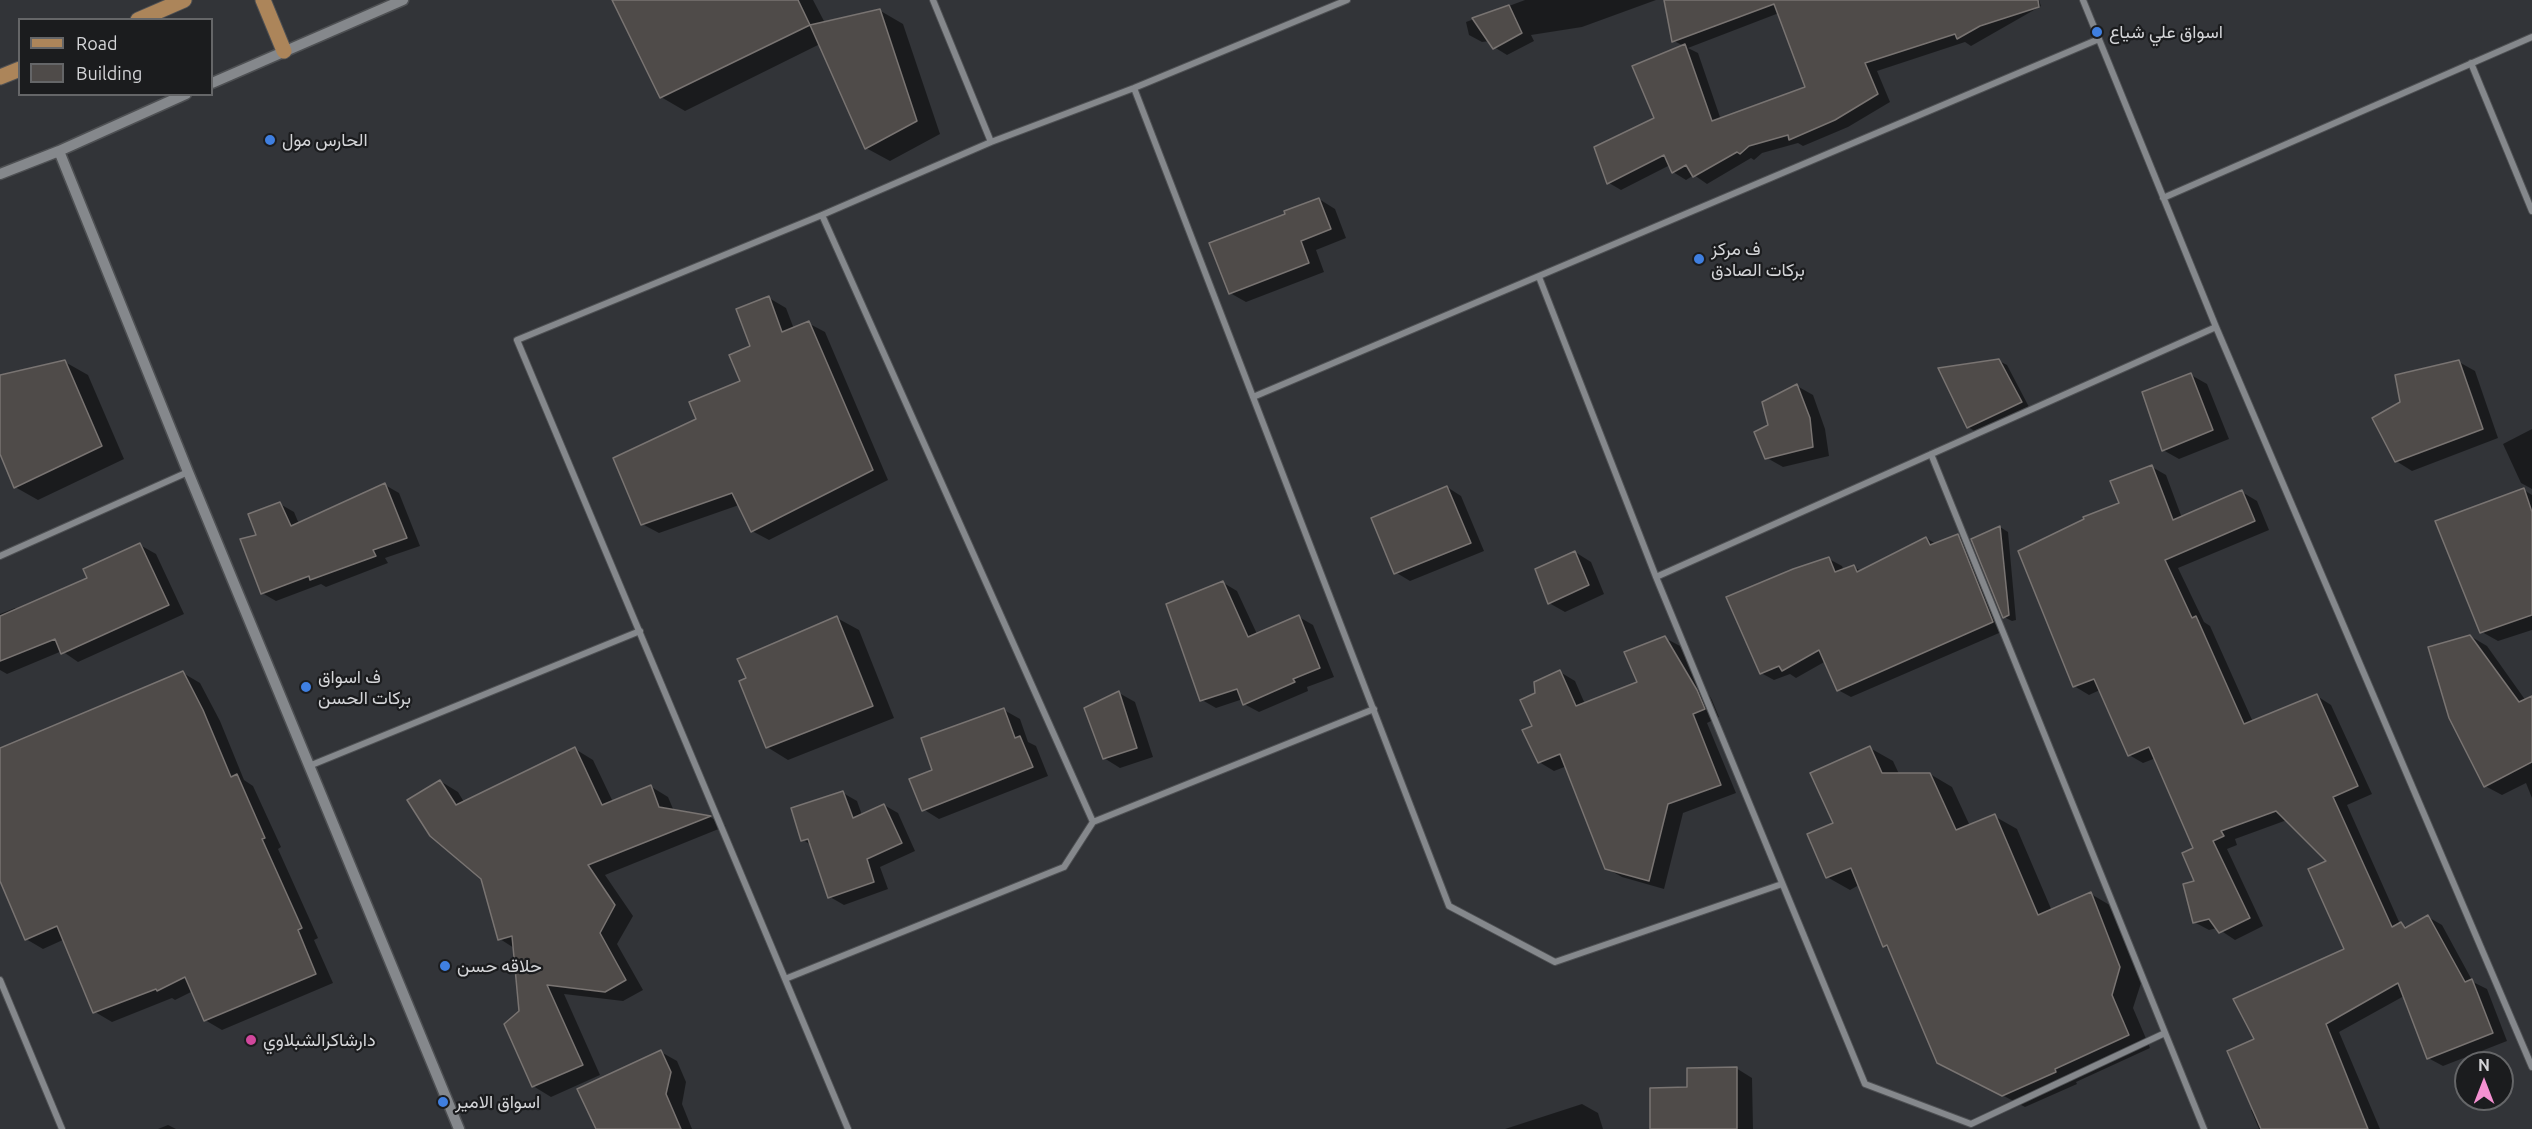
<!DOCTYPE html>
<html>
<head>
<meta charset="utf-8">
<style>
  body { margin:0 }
  #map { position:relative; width:2532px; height:1129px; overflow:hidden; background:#323438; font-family:Ubuntu,sans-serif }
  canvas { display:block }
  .legend { position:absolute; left:18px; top:18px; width:195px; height:78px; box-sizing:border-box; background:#1b1c1e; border:2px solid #656668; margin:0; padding:8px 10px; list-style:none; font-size:18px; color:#d4d5d8 }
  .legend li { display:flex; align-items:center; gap:12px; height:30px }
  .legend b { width:30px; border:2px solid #656668 }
  .north { position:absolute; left:2454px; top:1051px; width:60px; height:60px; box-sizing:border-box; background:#1b1c1e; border:2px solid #656668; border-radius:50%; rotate:0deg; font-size:16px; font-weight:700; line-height:24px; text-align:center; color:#d4d5d8 }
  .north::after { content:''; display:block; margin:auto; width:21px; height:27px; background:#f591d2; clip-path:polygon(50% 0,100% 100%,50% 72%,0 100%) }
</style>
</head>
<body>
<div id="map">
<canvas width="2532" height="1129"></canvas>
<ul class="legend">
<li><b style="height:8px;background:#ac855a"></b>Road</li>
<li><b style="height:16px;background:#4f4b49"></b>Building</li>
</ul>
<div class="north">N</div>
</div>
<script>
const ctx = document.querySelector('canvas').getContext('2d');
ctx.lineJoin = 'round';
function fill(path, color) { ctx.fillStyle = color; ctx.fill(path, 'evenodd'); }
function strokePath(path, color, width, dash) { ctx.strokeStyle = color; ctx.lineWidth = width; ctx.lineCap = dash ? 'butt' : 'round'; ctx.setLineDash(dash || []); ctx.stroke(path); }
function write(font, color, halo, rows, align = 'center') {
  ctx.font = font + ' Ubuntu,Vazirmatn,sans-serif'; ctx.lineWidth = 4.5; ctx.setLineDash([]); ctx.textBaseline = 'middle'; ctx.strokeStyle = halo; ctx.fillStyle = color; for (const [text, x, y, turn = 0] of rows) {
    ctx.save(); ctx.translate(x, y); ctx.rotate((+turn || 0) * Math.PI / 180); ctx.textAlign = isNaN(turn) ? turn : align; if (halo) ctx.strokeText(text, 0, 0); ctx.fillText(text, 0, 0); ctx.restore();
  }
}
fill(new Path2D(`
  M613,0H813L825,23L879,10L903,24L940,134L890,161L866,148L820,44L685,111L661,97Z
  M1525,0H1656L1582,27L1531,35L1534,41L1507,55L1494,47L1490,41L1482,42L1469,35L1466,22Z
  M1666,0H2039L2041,6L1971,46L1965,42L1877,71L1890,102L1848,127L1803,146L1798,143L1762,153L1754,160L1751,158L1707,184L1694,175L1686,180L1673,172L1670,165L1621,190L1609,183L1656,119L1684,46L1674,41ZM1779,13L1807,88L1721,120L1698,53L1688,48Z
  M1319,199L1335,209L1346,238L1316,250L1324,272L1246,302L1230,293L1287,215Z
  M769,298L786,308L794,329L808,323L825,332L888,480L769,540L752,531L739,505L659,533L642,524L698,419L742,382Z
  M1999,361L2007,365L2029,407L1976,432L1968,427Z
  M65,362L88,375L124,459L38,500L15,487L0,450V377Z
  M2459,362L2475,371L2498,438L2412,471L2396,461L2402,403Z
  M2191,375L2207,384L2229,439L2179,459L2163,450Z
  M1797,386L1813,395L1825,429L1829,456L1783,467L1767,458L1770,425Z
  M2532,429V489L2521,483L2503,444Z
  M2152,467L2166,475L2182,518L2242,492L2257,501L2269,530L2178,568L2204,622L2210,626L2253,722L2317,696L2331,705L2372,794L2347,805L2400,924L2408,927L2428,917L2442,925L2473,982L2487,989L2507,1041L2443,1066L2428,1058L2404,996L2339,1032L2380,1129H2259L2251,1110L2254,1109L2256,1040L2346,949L2329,862L2287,820L2235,839L2237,845L2227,849L2263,926L2235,940L2217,928L2209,930L2194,922L2195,849L2156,758L2143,763L2129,755L2100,690L2089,695L2074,686L2121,504Z
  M385,485L399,493L420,546L385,558L388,563L326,587L321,584L276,601L262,593L280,504L294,512L299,524Z
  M1447,487L1461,496L1484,551L1410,581L1395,572Z
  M2524,490L2532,495V630L2498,641L2482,632Z
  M2000,527L2008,532L2016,620L2012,621L2004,617L1973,540Z
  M1958,536L1971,543L2006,630L1851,697L1838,690L1826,661L1796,678L1790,674L1774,680L1761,673L1829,559L1842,566L1844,571L1854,567L1861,571L1926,538L1936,544Z
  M140,545L156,554L184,614L78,662L62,651L7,674L0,670V614L15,608L18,610L89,579Z
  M1575,552L1591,562L1604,594L1565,612L1549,603Z
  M1222,582L1237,591L1257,634L1299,617L1313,625L1334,677L1307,687L1308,691L1259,712L1244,704L1243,699L1216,708L1202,700Z
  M837,618L859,630L894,718L788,760L767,747Z
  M2470,636L2487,646L2526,701L2532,698V798L2526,783L2502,795L2485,786Z
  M1665,638L1680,646L1712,700L1719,717L1707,723L1736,793L1683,813L1664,889L1622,877L1606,868L1567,766L1554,771L1539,762L1534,727L1537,694L1560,672L1575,681L1585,704L1639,683Z
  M183,673L200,683L220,721L244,780L253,786L281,847L278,849L318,938L314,940L333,983L222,1030L205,1020L193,991L175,1000L172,998L112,1022L95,1012L65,939L43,949L26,939L0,877V750Z
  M1119,693L1135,702L1153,757L1120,768L1104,758Z
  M1004,710L1020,719L1028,742L1036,746L1048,776L939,819L923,809Z
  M1870,748L1893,761L1899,774H1930L1952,787L1970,826L1994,816L2017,829L2052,911L2091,894L2113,907L2142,980L2133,1008L2150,1048L2076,1082L2077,1084L2025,1107L1938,1062L1891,950L1884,946L1859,885L1850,890L1827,877L1835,824Z
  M575,749L593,760L613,802L650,786L668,797L674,811L710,817L726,826L605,875L633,916L617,944L643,990L623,1001L564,994L600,1075L551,1097L533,1086L521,1011L514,948L500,939L482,878L440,781L458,792L464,802Z
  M843,793L857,801L862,815L884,805L898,813L915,851L880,867L888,889L844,905L830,897L811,845L803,840Z
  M661,1052L677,1061L686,1082L682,1104L692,1129H600Z
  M1736,1068L1752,1078L1753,1129H1652L1688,1089Z
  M1582,1104L1598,1113L1603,1129H1505Z
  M168,1125L176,1129H158Z`), '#0007');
const building = new Path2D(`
  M612,0H798L810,25L660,98Z
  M1664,0H2038L2039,7L1980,26L1957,39L1955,34L1865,63L1878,94L1835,120L1789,140L1788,135L1749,146L1740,154L1737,152L1693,177L1686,165L1672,173L1664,155L1607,184L1594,147L1654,118L1632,66L1685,44L1712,121L1805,87L1774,4L1672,42Z
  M1509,5L1522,33L1493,49L1472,18Z
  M880,9L917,121L865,149L810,25Z
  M1319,198L1331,229L1301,241L1309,263L1229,294L1209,243L1285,214L1284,211Z
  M769,296L782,332L809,321L873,470L751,532L732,493L641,525L613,458L696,419L689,402L740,381L729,355L750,346L736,309Z
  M1999,359L2022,402L1967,428L1938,368Z
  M65,360L102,446L14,488L0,454V375Z
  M2459,360L2483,429L2395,462L2372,418L2400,402L2395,375Z
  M2191,373L2213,430L2162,451L2142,392Z
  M1797,384L1810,418L1813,447L1765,459L1754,432L1768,425L1762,402Z
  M2152,465L2173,520L2242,490L2255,521L2165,560L2192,618L2196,616L2244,724L2317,694L2358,786L2333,797L2392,927L2401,922L2405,928L2428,915L2465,982L2472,979L2493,1033L2427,1059L2398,983L2326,1024L2368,1129H2261L2227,1051L2254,1039L2233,999L2344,949L2308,869L2326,861L2276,811L2221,831L2224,836L2213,841L2250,918L2219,933L2209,919L2193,923L2183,884L2194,881L2182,853L2193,848L2149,747L2128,756L2094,679L2073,687L2018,551L2084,519L2083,517L2119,503L2110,481Z
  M385,483L407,538L373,550L376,556L310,580L309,576L261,594L240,539L256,535L248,514L280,502L291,526Z
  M1447,486L1471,543L1394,574L1371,518Z
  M2524,488L2532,512V615L2480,633L2435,521Z
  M2000,526L2009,615L2003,618L1971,539Z
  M1958,534L1993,622L1837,691L1819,650L1782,671L1779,666L1760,674L1726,597L1793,569L1829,557L1835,572L1854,565L1857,572L1926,537L1930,545Z
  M140,543L169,605L61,654L55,639L0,661V616L87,578L83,569Z
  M1575,551L1589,585L1548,604L1535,569Z
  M1223,581L1248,637L1299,615L1320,668L1293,679L1295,682L1243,705L1237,689L1200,701L1166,604Z
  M837,616L873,706L766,748L739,681L746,678L737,659Z
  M2470,635L2519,702L2532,696V762L2484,787L2449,718L2428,647Z
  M1665,636L1697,690L1705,709L1693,714L1721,785L1668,804L1649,881L1605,869L1560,754L1538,763L1522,730L1532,726L1520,700L1535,693L1534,682L1560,670L1576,706L1637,682L1624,652Z
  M183,671L203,710L231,777L237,774L265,838L262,839L302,928L298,930L316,974L204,1021L185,977L157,991L156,989L93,1013L57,926L25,940L0,881V748Z
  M1119,691L1137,748L1103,759L1084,708Z
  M1004,708L1015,738L1020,736L1033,767L922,811L909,779L932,770L921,738Z
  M1870,746L1882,773H1930L1956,830L1995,814L2038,915L2091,892L2120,967L2112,995L2129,1035L2055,1069L2056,1072L2002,1096L1937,1063L1887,945L1883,947L1851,868L1826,878L1807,834L1833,823L1810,773Z
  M575,747L602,805L651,785L659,807L711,816L588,865L615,905L600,933L626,980L605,992L547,985L583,1065L532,1087L504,1024L519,1011L512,936L498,940L481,879L430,836L407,800L440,780L456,805Z
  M843,791L853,818L884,804L902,843L867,859L874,882L828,898L808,839L801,841L791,808Z
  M661,1050L671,1072L666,1094L681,1129H596L577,1089Z
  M1737,1067V1129H1650V1088L1687,1087V1068Z`);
fill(building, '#4f4b49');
strokePath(building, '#797472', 1.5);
const minor = new Path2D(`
  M933,0L991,142
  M2083,0L2216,327L2532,1067
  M2471,63L2532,211
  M1134,88L1449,906L1555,962L1782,884
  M2163,198L2532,37
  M822,215L1093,822
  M1539,277L1656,577L1865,1084L1971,1124L2165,1033
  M1253,397L2099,39
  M1931,454L2204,1129
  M0,556L188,472
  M1656,577L2216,327
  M309,766L640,631
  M785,979L1064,867L1093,822L1374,709
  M0,980L62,1129
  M848,1129L517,340L822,215L991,142L1134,88L1347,0`);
const tertiary = new Path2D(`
  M212,83L403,0
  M59,151L188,472L459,1129
  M0,174L59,151L186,94`);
const primary = new Path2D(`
  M263,0L284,51
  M138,20L184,0
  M0,77L20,69`);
strokePath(minor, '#4e5053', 8);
strokePath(tertiary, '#4e5053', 13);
strokePath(primary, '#4e5053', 17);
strokePath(minor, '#85888c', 6);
strokePath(tertiary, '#85888c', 10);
strokePath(primary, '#ac855a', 15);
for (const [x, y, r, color] of [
  [2097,32,6,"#3f7fe0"],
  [270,140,6,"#3f7fe0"],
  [1699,259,6,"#3f7fe0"],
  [306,687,6,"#3f7fe0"],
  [445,966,6,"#3f7fe0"],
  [251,1040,6,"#d1479c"],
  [443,1102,6,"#3f7fe0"]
]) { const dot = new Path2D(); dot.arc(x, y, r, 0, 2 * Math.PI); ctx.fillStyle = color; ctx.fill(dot); strokePath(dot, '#1b1c1e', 2); }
write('18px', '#d4d5d8', '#1b1c1e', [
  ["اسواق علي شياع",2109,32],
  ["الحارس مول",282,140],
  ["ف مركز",1711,249],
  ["بركات الصادق",1711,270],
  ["ف اسواق",318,677],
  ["بركات الحسن",318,698],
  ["حلاقه حسن",457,966],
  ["دارشاكرالشبلاوي",263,1040],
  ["اسواق الامير",455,1102]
], 'left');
</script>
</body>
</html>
